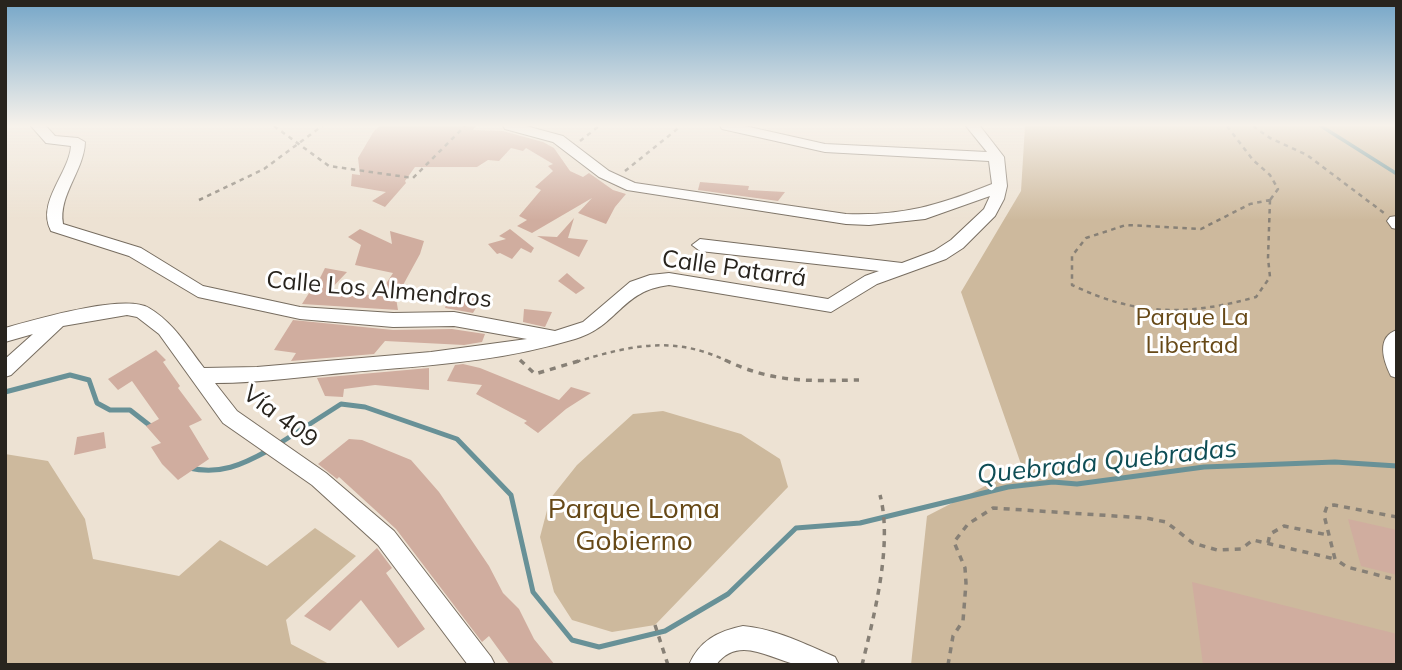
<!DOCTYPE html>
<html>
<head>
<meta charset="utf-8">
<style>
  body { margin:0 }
  #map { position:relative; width:1402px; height:670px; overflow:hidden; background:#ede2d3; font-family:Mulish,sans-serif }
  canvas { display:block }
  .frame { position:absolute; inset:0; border:7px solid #28241e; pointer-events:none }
</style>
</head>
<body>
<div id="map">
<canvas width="1402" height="670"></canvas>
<div class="frame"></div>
</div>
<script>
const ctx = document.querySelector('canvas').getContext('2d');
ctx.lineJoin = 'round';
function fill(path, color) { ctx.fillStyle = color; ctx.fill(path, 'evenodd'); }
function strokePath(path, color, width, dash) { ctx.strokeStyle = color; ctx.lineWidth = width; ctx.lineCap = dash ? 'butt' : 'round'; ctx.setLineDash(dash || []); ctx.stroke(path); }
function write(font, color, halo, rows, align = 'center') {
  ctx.font = font + ' Mulish,sans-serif'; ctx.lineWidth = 6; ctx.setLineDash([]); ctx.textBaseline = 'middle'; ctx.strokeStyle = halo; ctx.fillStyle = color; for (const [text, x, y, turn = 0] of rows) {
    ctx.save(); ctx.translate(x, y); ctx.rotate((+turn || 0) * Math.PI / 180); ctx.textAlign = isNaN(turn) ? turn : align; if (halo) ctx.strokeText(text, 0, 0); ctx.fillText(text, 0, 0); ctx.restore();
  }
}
fill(new Path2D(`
  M1025,126H1397V665H911L927,516L1022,467L961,292L1021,191Z
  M663,411L741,434L780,459L788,487L655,625L612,632L572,620L554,592L540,537L550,499L577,465L633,414Z
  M5,454L48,461L85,519L93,559L179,576L220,540L267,566L315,528L356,556L286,620L291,644L331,665H5Z`), '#cdb99d');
strokePath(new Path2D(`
  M1321,126L1397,174`), '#689197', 3.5);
strokePath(new Path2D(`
  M5,392L70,375L89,380L97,403L110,410H130L153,428
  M277,445L341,404L365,407L457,439L511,495L533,592L572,640L599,647L665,631L728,594L796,528L860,523L1008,487L1053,482L1077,484L1204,467L1335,462L1397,466
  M189,468C220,475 242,465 269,450`), '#689197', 5);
fill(new Path2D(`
  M380,126H476L473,130L503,131L543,142L554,148L570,171L583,177L589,173L613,190L626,194L615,207L606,224L578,213L592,198L532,233L517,226L527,220L519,216L541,190L535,187L553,171L548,166L553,164L526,148L523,151L511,148L499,161L488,160L477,167H415L405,181L406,183L385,207L372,201L386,192L351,186L352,174L360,175L358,158L374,131Z
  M700,182L749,186L748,190L785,192L778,201L698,190Z
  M574,218L568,238L588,240L579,257L537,236L557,237Z
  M360,229L392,244L390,231L424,241L420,254L396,298L398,310L302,304L309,293L312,294L325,268L347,272L330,290L378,296L393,273L355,265L361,245L348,237Z
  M510,229L534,248L531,253L521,248L512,259L500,253L497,254L488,244L506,239L499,236Z
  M567,273L575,280L585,288L576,294L558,281Z
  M452,286L480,301L473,313L445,308Z
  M524,309L552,312L545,327L523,322Z
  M293,320L393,330L452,329L485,334L482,342L464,345L385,341L374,354L291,361L296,353L274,350Z
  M156,350L166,360L163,362L180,386L178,388L202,420L189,426L209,459L178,480L162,464L151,447L161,443L146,426L159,419L132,381L118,390L108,379Z
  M463,364L480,368L559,400L571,387L591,393L566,409L538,433L524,423L527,421L476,394L482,385L447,381L455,365Z
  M429,368V390L375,385L344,389L343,397L325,396L317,378Z
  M104,432L106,448L74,455L77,437Z
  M349,439L362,440L411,460L439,492L489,566L503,593L519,609L534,639L555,665H510L489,636L482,642L396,529L339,477L337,479L318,464Z
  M1348,519L1397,530V575L1361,566Z
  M377,548L392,568L386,573L425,629L398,648L361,600L330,631L304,616Z
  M1192,582L1397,634V665H1203Z`), '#d0ad9f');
const minor = new Path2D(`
  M31,126H46L55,136L78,138L85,142C84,171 58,195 63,224L141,248L203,286L300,307L393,313L454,312L555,331L583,322L630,282L650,275L669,273L828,299L865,276L879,271L700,251L692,245L700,239L902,263L934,251L951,240L984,209L990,196L925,219L869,225L846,224L627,190L599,177L553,142L505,129L503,126H526L563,136L609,171L635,183L846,214C903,216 940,205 992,184L989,161L825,152L722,129L720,126H745L825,144L987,152L966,126H980L1004,157L1007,186L1004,199L995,216L963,248L946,259L877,284L831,312L669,285C620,291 619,326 575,339C498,362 432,365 353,372C307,376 262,383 215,383L237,411L326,473L394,531L491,657L495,665H468L378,545L312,485L223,423L159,334L137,317L127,315L63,326L11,375L5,377V359L33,334L5,342V328C34,320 124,293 149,308C173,322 187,346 204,368L257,367L431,352L527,339L454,326L393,327L300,319L198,297L129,256L51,231C36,202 69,174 71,146L46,143Z
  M1397,216V229L1392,228L1387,221L1390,217Z
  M1397,330V378L1391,376C1383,360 1376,337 1397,330Z
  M743,626C776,629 805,644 835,657L839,665C826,665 811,667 799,665C771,660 739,634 716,665H689C699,641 718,631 743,626Z`);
strokePath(minor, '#776d60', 2);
strokePath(new Path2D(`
  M274,126L329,166L413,178L465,126
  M1227,126L1253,160L1270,175L1278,189L1270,200
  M1253,126L1270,138L1307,155L1384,213
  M580,141L599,126
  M625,171L681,126
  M199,200L264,169L322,126
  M1270,200L1268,258L1270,277L1256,297C1187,316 1137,316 1072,285V256L1086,238L1126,225L1201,229L1250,204Z
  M576,362C631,345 675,335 729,362`), '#878076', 2.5, [4.5, 4.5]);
strokePath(new Path2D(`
  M520,360L535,374L582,360
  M725,360C773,383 808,381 859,380
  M1397,517L1334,505L1327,506L1324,515L1335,559L1347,567L1397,580
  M1268,543L1270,534L1284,526L1328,535
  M655,625L668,665
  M862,665C874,616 893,544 880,495
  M948,665L953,636L963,621L966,583L965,568L954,542L968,524L993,508L1146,518L1166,522L1193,543L1217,550L1241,549L1253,540L1335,559`), '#878076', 3.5, [6, 6]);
fill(minor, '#fff');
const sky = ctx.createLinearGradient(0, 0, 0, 220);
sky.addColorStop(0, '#75a6c8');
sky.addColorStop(0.57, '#f7f2eb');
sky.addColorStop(1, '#f7f2eb00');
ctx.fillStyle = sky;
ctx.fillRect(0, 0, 1402, 220);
write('24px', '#28241e', '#fff', [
  ["Calle Patarrá",734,269,8],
  ["Calle Los Almendros",379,290,5],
  ["Vía 409",280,417,37]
]);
write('24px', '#674917', '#fff', [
  ["Parque La",1192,318],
  ["Libertad",1192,346]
]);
write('italic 26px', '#0e4d55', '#fff', [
  ["Quebrada Quebradas",1107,462,-6]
]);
write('28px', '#674917', '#fff', [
  ["Parque Loma",634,510],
  ["Gobierno",634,542]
]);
</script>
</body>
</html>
